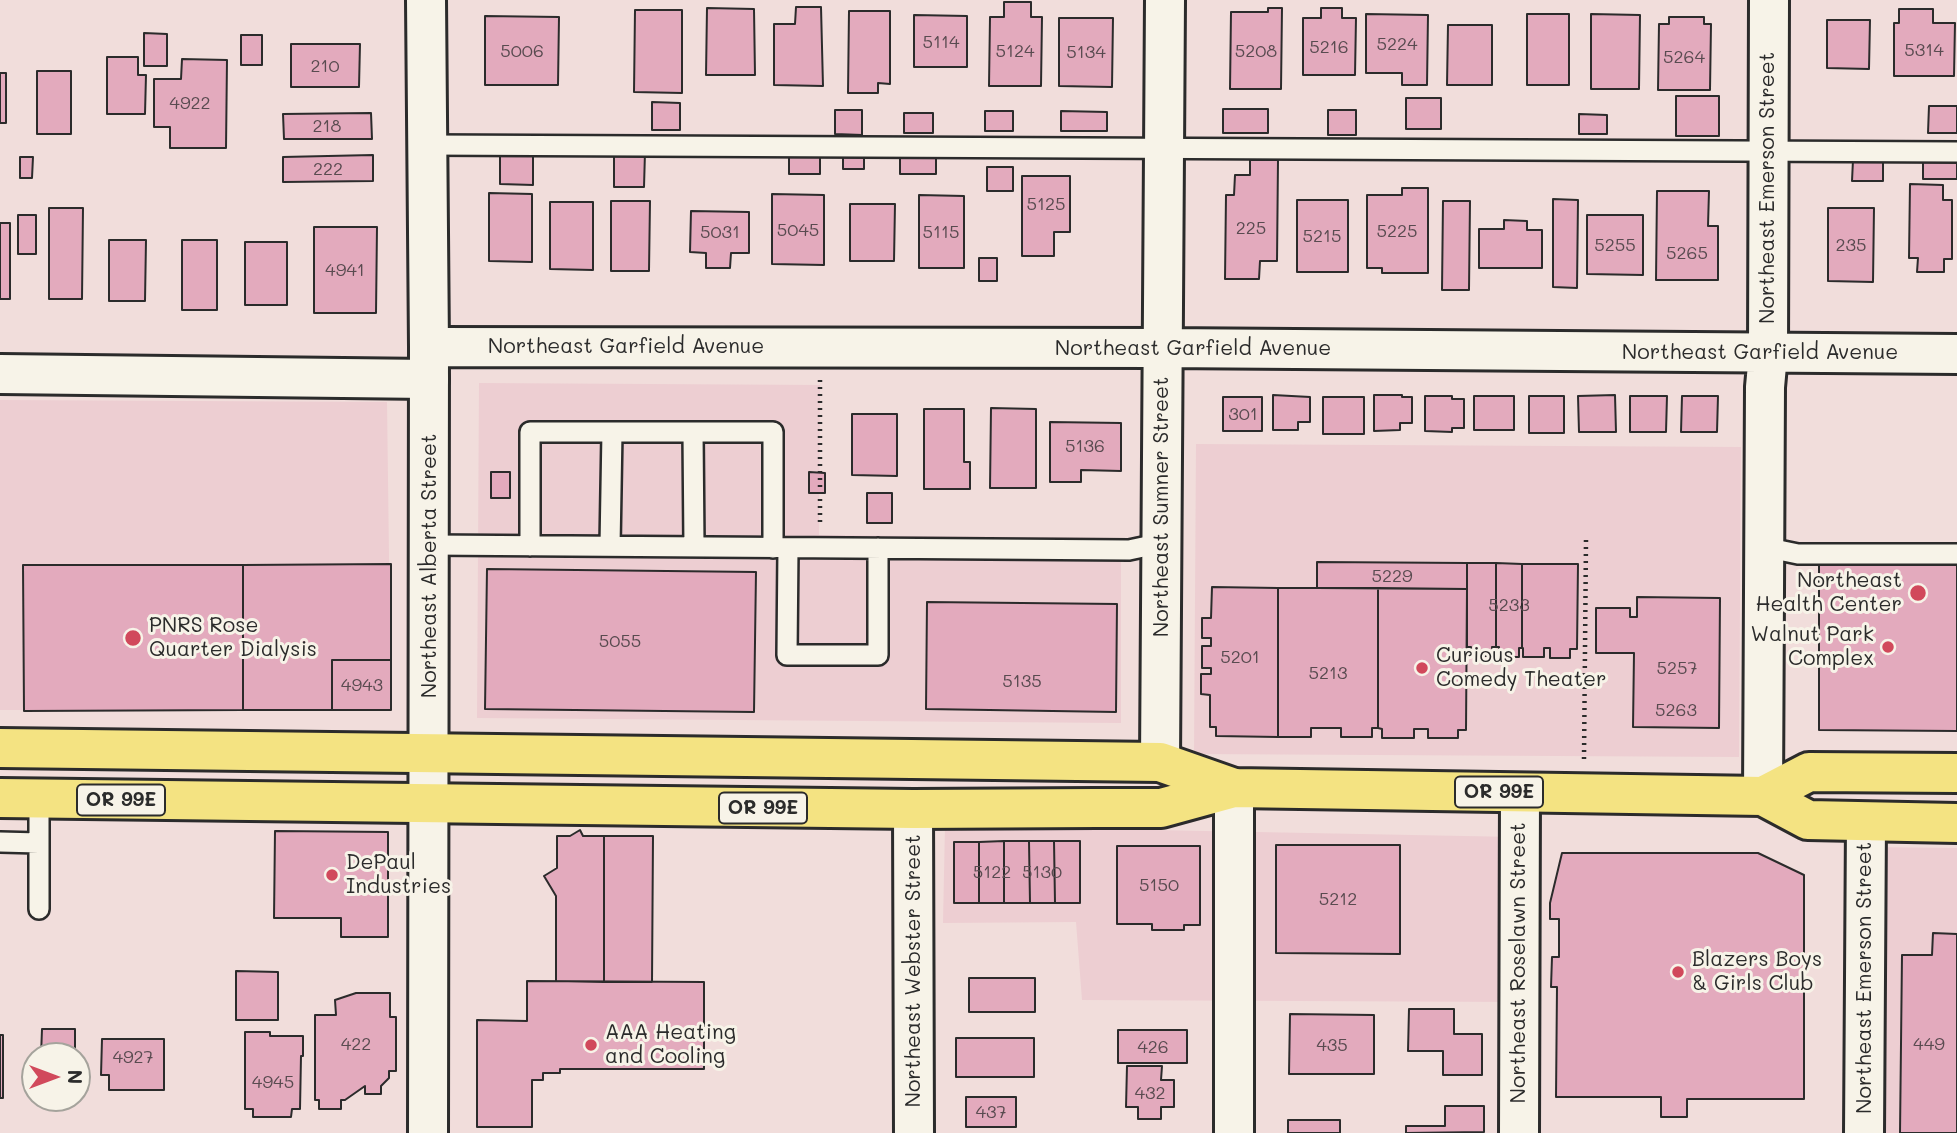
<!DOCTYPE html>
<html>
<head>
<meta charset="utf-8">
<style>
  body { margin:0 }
  #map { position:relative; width:1957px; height:1133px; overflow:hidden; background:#f1dddb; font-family:Mali,sans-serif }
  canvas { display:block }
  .north { position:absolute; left:21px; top:1042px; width:70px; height:70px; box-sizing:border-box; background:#f7f3e8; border:2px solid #a5a39c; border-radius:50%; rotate:90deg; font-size:19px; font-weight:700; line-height:28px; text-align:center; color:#2b2b2b }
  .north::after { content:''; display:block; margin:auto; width:24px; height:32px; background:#d1495b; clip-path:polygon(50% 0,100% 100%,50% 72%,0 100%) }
</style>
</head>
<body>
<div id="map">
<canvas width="1957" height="1133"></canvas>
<div class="north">N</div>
</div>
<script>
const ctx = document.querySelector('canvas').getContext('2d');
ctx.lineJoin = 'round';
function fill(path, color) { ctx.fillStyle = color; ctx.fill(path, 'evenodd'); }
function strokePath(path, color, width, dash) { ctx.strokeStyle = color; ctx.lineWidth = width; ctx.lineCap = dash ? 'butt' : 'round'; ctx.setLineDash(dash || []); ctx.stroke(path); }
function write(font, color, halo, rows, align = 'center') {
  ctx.font = font + ' Mali,sans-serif'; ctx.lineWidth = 6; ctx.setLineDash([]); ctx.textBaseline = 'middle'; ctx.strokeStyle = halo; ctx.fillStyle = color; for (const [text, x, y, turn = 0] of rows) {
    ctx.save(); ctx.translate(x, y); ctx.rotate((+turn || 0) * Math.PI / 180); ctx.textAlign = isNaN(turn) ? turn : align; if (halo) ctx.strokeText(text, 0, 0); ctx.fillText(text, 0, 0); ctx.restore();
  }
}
fill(new Path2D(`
  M479,383L820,385L819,535L1121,538V723L477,718Z
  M0,400L387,402L391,710H0Z
  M1196,444L1741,447L1739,757L1194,754Z
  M945,826L1516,837V1002L1082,1000L1076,922L943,923Z
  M1863,847L1957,848V1133H1860Z`), '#edced2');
const building = new Path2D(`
  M1004,2H1031V17H1042L1041,86H989L990,17H1004Z
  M796,7H821L823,86L774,85V24H795Z
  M707,8L754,9L755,75H706Z
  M1268,8H1282L1281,89H1230L1231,12H1268Z
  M1321,8H1342V18H1356L1355,75H1303V18H1321Z
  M1899,9H1933V23H1955L1954,76H1894V23H1899Z
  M635,10H682V93L634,92Z
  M849,11H890V84L878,83V93H848Z
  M1366,14L1428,15L1427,85H1402V73H1366Z
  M1527,14H1569V85H1527Z
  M1591,14L1640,15L1639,89H1591Z
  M914,15L967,16V67H914Z
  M485,16L559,17L558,85H485Z
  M1669,17H1704V24H1711L1710,90H1658L1659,24H1669Z
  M1059,18H1113L1112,87L1059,86Z
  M1827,20H1870L1869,69L1827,68Z
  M1448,25H1492V85H1447Z
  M144,33L167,34V66H144Z
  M241,35H262V65H241Z
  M291,44H360L359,87H291Z
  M107,57H138V75H146L145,114H107Z
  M182,59L227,60L226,148H170V127H154V79H181Z
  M37,71H71V134H37Z
  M0,73H6V123H0Z
  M1676,96H1719V136H1676Z
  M1406,98H1441V129H1406Z
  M652,102L680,103V130H652Z
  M1929,106H1957V133H1928Z
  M1223,109H1268V133H1223Z
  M835,110H862V135L835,134Z
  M1328,110H1356V135H1328Z
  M985,111H1013V131H985Z
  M1061,111L1107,112V131H1061Z
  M371,113L372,139H284L283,114Z
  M904,113H933V133H904Z
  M1579,114L1607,115V134H1579Z
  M500,151H533V185L500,184Z
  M614,151L645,152L644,187H614Z
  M900,154L936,155V174H900Z
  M373,155V181L283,182V157Z
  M789,155H820V174H789Z
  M843,156H864V169H843Z
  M20,157H33L32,178H20Z
  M1923,158H1957V179H1923Z
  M1250,160H1278L1277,261H1260L1259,279H1225L1226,195H1234L1235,175H1250Z
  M1853,160H1883V181H1852Z
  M987,167H1013V191H987Z
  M1022,176H1070V232H1054V256H1022Z
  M1910,184L1943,185V200H1952V259H1944V272H1917L1918,258H1909Z
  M1402,188H1428V273H1382V268H1367V195H1402Z
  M1657,191H1709L1708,226H1718V280H1656Z
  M489,193L532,194V262L489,261Z
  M772,194L824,195V265L772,264Z
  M919,195L964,196V268H919Z
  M1553,199L1578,200L1577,288L1553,287Z
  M1297,200H1348V272H1297Z
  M611,201H650L649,271H611Z
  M1443,201H1470L1469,290H1442Z
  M550,202H593V270L550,269Z
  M850,204H895L894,261H850Z
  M49,208H83L82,299H49Z
  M1828,208H1874L1873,282L1828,281Z
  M691,211L749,212V253H731L730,268H706V253L690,252Z
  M18,215H36V254H18Z
  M1587,215H1643V275L1587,274Z
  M1504,220L1527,221V230H1542V268H1479V229H1504Z
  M0,223H10V299H0Z
  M314,227H377L376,313H314Z
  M109,240H146L145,301H109Z
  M182,240H217V310H182Z
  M245,242H287V305H245Z
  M979,258H997V281H979Z
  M1273,395L1310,397V422H1298V430H1273Z
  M1374,395H1402V397H1412V423H1400V430L1374,431Z
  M1615,395L1616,432H1579L1578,396Z
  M1425,396H1452V399H1464V428H1452V432L1425,431Z
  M1474,396H1514V430H1474Z
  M1529,396H1564V433H1529Z
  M1630,396H1667L1666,432H1630Z
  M1682,396H1718L1717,432H1681Z
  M1223,397H1262V431H1223Z
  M1323,397H1364V434H1323Z
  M991,408L1036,409V488H990Z
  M924,409H964V462H970V489H924Z
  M852,414H897V476L852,475Z
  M1050,422L1121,423V471L1081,470V482H1050Z
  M491,472H510V498H491Z
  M809,472L825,473V493H809Z
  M867,493H892V523H867Z
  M1317,562L1467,563V589L1317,588Z
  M1467,563H1496V647H1492V656H1471V647H1467Z
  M1496,563L1522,564V648H1519V657H1499V647H1496Z
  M1819,563H1957V731L1819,730Z
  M391,564V660H332V710H243V565Z
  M1522,564H1578L1577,649H1570V658H1550V648H1544V657H1523V648H1522Z
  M23,565H243V710L24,711Z
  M487,569L756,572L754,712L485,709Z
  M1212,587L1278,588V737L1216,736V727H1210V695L1201,694V674H1211V668H1202V646H1211V638H1202V618H1211Z
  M1278,588H1378V728H1372V737H1341V728H1311V737H1278Z
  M1378,588L1467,589L1466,730H1458V738H1428V729H1414V738H1382V729L1378,728Z
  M1637,597L1720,598L1719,728L1633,727L1634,653H1596V608H1630V617H1637Z
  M927,602L1117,604L1116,712L926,709Z
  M332,660H391V710H332Z
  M580,830L583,836H604V982L556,981V896L544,876L557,868V836H570Z
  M275,831L388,832V937H341V918H274Z
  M604,836H653L652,982H604Z
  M1004,841V903H979V842Z
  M1004,841H1029L1030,903H1004Z
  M1029,841H1054L1055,903H1030Z
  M1054,841H1080V903H1055Z
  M954,842H979V903H954Z
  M1276,845H1400V954L1276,953Z
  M1117,846H1200V925H1184V930H1152V924H1117Z
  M1562,853H1758L1804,875V1099H1687V1117H1661V1097H1556L1557,987H1551L1552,957H1559V919H1550V903Z
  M1933,933L1957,934V1133H1900L1902,955H1932Z
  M236,971L278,972V1020H236Z
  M969,978H1035V1012H969Z
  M527,981L704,982V1069H560V1073H543V1080H532V1127H477V1020L527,1021Z
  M356,993H390V1017H396V1071H389V1078L381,1086V1094H365V1086L345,1100H341V1109H319V1100H315V1015H336L335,1000Z
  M1409,1009H1454V1034H1482V1075H1443V1051H1408Z
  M1290,1014L1374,1015V1074H1289Z
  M42,1029H75V1056H41Z
  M1118,1030H1187V1063H1118Z
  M245,1032H270V1036H303V1056H301L300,1109H292L291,1117H253V1109H245Z
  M0,1035H3V1098H0Z
  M956,1038H1034V1077H956Z
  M102,1039H164V1090H109V1075H101Z
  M1127,1066H1162L1161,1080H1174V1107H1161V1119H1138V1107H1126Z
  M966,1097H1016V1127H966Z
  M1445,1106H1484V1132L1406,1133V1126H1445Z
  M1288,1120H1340V1133H1288Z`);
fill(building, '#e3aabd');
strokePath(building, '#2b2b2b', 2);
const service = new Path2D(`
  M427,145L1957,152
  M693,432L694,547
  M429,545L1129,550L1162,543
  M530,546V432H773V548
  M610,546L612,432
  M1764,547L1798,554H1957
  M788,548L787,655H878V548
  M39,799V909
  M0,842L39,843`);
const minor = new Path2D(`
  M429,347L1163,348L1957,354
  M0,374L429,379
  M1160,762L1165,0
  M1763,796L1765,387L1768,354L1769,0
  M913,809L914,1133
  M1234,1133V788
  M1519,1133L1520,793
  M1864,1133L1866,822`);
const tertiary = new Path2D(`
  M426,0L429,347L428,1133`);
const primary = new Path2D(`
  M0,748L1160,762L1234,788
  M1763,796L1809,772L1957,773
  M0,798L913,809L1097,808H1161L1234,788L1763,796L1808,820L1957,823`);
strokePath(service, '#2b2b2b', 24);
strokePath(minor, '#2b2b2b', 44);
strokePath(tertiary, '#2b2b2b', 44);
strokePath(primary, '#2b2b2b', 44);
strokePath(new Path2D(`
  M820,380V522
  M1584,759L1586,540`), '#2b2b2b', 4.5, [2, 5]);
strokePath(service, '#f7f3e8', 19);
strokePath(minor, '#f7f3e8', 38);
strokePath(tertiary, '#f7f3e8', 38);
strokePath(primary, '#f4e382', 38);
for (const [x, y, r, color] of [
  [1918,593,9,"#d1495b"],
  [133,638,9,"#d1495b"],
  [1888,647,7,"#d1495b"],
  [1422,668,7,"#d1495b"],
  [332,875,7,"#d1495b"],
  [1678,972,7,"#d1495b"],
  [591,1045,7,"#d1495b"]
]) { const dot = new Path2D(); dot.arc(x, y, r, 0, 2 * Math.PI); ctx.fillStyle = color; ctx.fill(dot); strokePath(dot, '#f7f3e8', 2.5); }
write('18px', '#594b50', null, [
  ["5114",941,42],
  ["5224",1397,44],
  ["5216",1329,47],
  ["5314",1924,50],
  ["5006",522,51],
  ["5124",1015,51],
  ["5208",1256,51],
  ["5134",1086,52],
  ["5264",1684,57],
  ["210",325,66],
  ["4922",190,103],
  ["218",327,126],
  ["222",328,169],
  ["5125",1046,204],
  ["225",1251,228],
  ["5045",798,230],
  ["5225",1397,231],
  ["5031",720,232],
  ["5115",941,232],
  ["5215",1322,236],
  ["5255",1615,245],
  ["235",1851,245],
  ["5265",1687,253],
  ["4941",345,270],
  ["301",1243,414],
  ["5136",1085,446],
  ["5229",1392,576],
  ["5233",1509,605],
  ["5055",620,641],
  ["5201",1240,657],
  ["5257",1677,668],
  ["5213",1328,673],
  ["5135",1022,681],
  ["4943",362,685],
  ["5263",1676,710],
  ["5122",992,872],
  ["5130",1042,872],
  ["5150",1159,885],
  ["5212",1338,899],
  ["422",356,1044],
  ["449",1929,1044],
  ["435",1332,1045],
  ["426",1153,1047],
  ["4927",133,1057],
  ["4945",273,1082],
  ["432",1150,1093],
  ["437",991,1112]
]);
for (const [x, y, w] of [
  [1499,792,88],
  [121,800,88],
  [763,808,88]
]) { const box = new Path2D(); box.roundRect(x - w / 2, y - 15.5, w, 31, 5); ctx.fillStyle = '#f7f3e8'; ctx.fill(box); strokePath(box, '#2b2b2b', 2); }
write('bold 19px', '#2b2b2b', null, [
  ["OR 99E",1499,792],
  ["OR 99E",121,800],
  ["OR 99E",763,808]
]);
write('21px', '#2b2b2b', '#f7f3e8', [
  ["Northeast Emerson Street",1768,188,-90],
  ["Northeast Garfield Avenue",626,347],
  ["Northeast Garfield Avenue",1193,349],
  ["Northeast Garfield Avenue",1760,353],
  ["Northeast Sumner Street",1162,507,-90],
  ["Northeast Alberta Street",430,566,-90],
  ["Northeast Roselawn Street",1519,963,-90],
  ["Northeast Webster Street",914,971,-90],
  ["Northeast Emerson Street",1865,978,-90]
]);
write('21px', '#2b2b2b', '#f7f3e8', [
  ["Northeast",1902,581,"right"],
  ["Health Center",1902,605,"right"],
  ["PNRS Rose",149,626],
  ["Quarter Dialysis",149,650],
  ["Walnut Park",1874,635,"right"],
  ["Complex",1874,659,"right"],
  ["Curious",1436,656],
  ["Comedy Theater",1436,680],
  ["DePaul",346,863],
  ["Industries",346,887],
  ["Blazers Boys",1692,960],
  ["& Girls Club",1692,984],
  ["AAA Heating",605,1033],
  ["and Cooling",605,1057]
], 'left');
</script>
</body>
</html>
